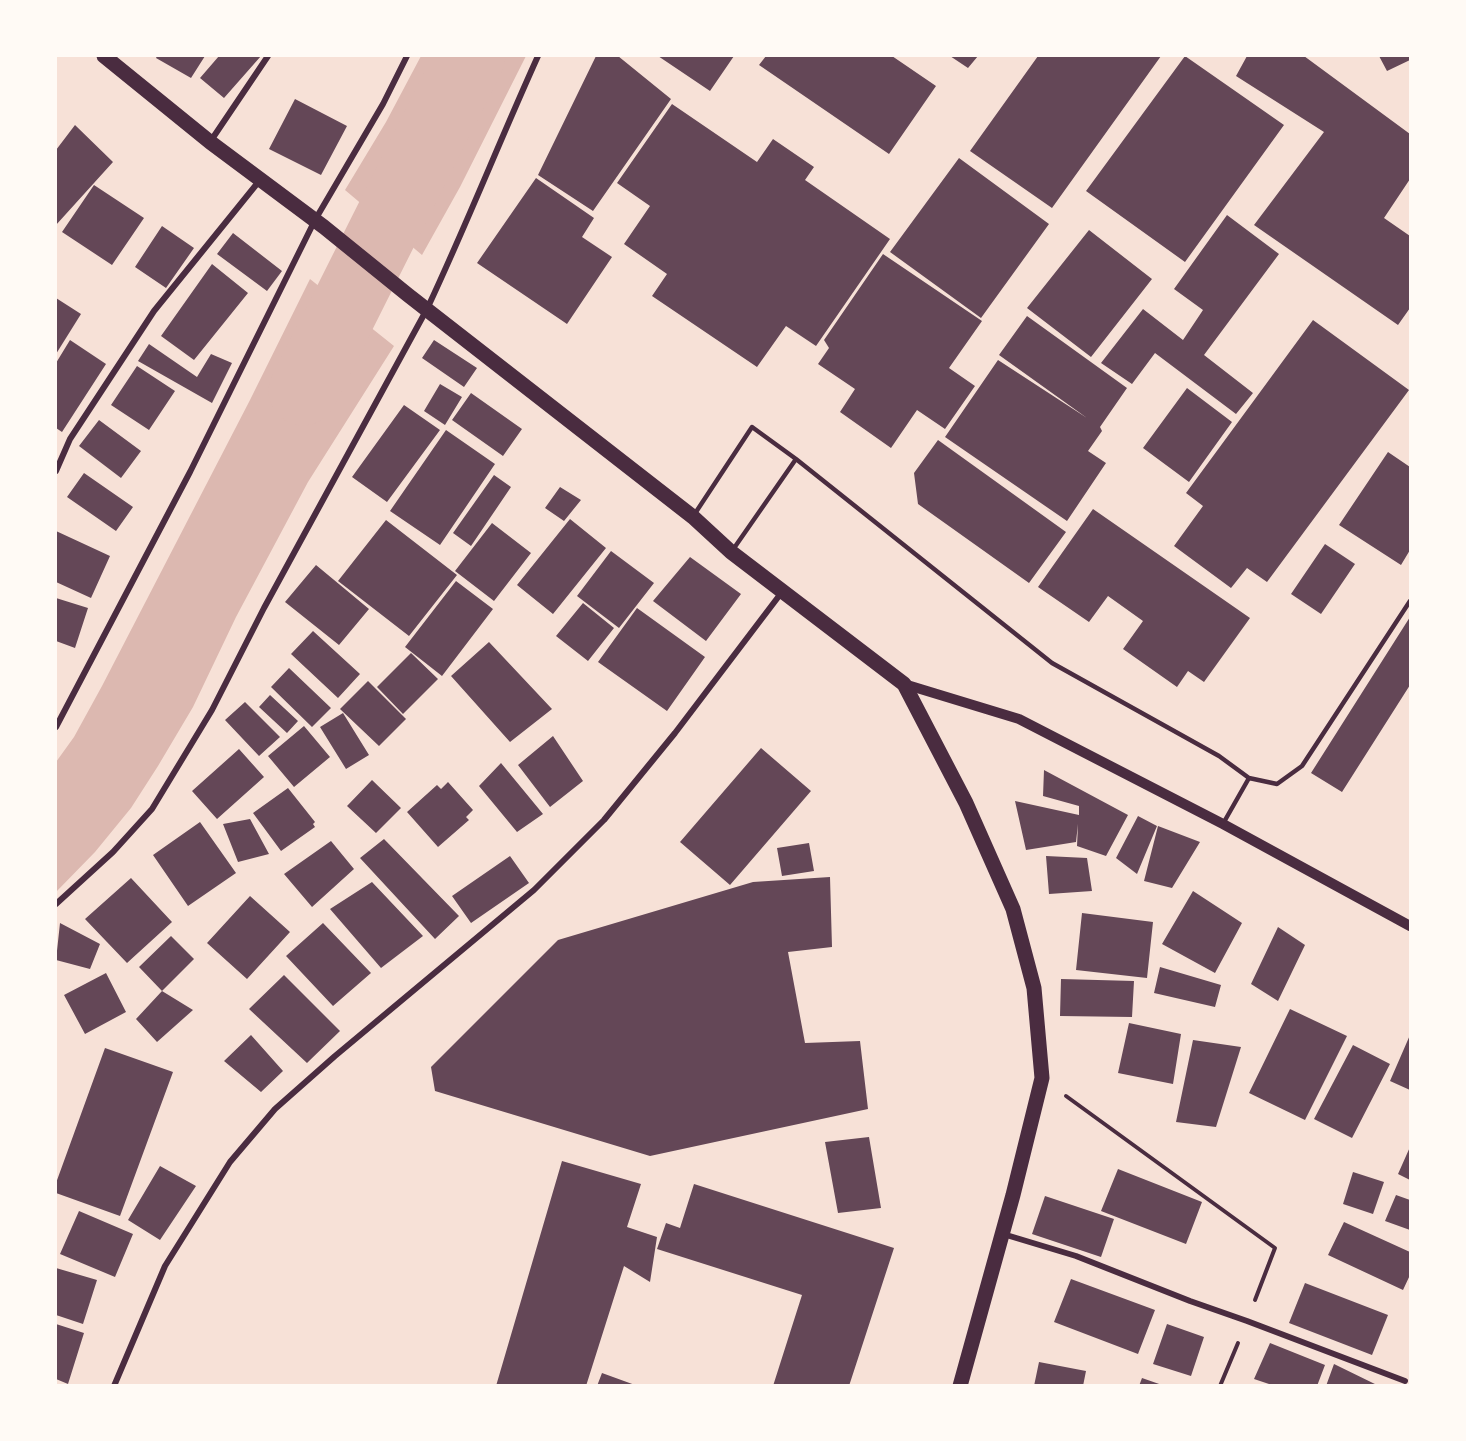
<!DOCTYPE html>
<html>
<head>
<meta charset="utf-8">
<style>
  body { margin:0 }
  #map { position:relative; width:1466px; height:1441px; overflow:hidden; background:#f7e1d7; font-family:Poppins,sans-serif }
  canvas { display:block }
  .frame { position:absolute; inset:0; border:57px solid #fffaf5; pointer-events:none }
</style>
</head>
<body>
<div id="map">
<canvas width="1466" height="1441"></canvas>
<div class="frame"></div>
</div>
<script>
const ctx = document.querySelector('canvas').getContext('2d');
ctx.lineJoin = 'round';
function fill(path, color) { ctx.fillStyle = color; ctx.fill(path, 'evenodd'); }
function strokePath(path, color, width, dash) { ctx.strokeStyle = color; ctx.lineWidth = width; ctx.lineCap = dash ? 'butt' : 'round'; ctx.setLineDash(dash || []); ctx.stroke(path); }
fill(new Path2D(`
  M421,56H526L460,187L422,255L345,190L386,122Z
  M310,279L394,346L308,482L236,617L193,707L158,766L131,808L95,852L56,892V762L74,737L102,686L250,400Z`), '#dcb8b0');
strokePath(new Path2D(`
  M303,391L471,56`), '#dcb8b0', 69);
fill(new Path2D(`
  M157,56H205L191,78L156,58Z
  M219,56H261L224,98L200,78Z
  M596,56H618L671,99L593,211L538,175Z
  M658,56H734L710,91Z
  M766,56H892L936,86L889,154L759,65Z
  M950,56H978L968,68Z
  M1038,56H1161L1052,208L970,151Z
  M1185,56L1284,125L1185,262L1086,191Z
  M1247,56H1304L1410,134V179L1384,218L1410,236V308L1398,325L1254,225L1324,132L1236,76Z
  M1379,56H1410V60L1387,71Z
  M295,99L347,126L321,175L269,149Z
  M672,104L757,162L773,139L814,167L805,180L890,239L816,346L786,326L757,367L652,296L667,274L624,244L650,206L617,183Z
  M75,125L113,162L56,225V150Z
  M959,158L1049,224L981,318L890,252Z
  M536,178L594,218L582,237L612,257L567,324L477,263Z
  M94,185L144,218L112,265L62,232Z
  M1227,215L1279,254L1204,355L1253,393L1236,414L1155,353L1132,384L1101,363L1143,309L1183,340L1203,310L1174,289Z
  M162,226L194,248L166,288L135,267Z
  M1089,230L1152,279L1091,357L1027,308Z
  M233,233L282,271L267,291L217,254Z
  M883,254L982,321L949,368L975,386L945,429L917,410L891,448L840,412L855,389L818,364L829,348L824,340Z
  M212,264L248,293L194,360L161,336Z
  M56,298L81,314L56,354Z
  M1027,316L1127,388L1100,427L1102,431L1088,451L1106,463L1067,521L945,437L998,360L1087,418L999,355Z
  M1313,320L1409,390L1267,582L1247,568L1231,588L1174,546L1203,506L1186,493Z
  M70,340L106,364L62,432L56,428V363Z
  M434,340L477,368L464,387L422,358Z
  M149,344L197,377L211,354L232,363L212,403L138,361Z
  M137,366L175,391L149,430L111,405Z
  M440,384L462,397L445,425L424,411Z
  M1187,388L1232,422L1189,482L1143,448Z
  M471,393L522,429L503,456L452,420Z
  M404,405L440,430L387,502L352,477Z
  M99,420L141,451L121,478L79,446Z
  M446,430L495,464L440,545L390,511Z
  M938,440L1066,532L1029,583L918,504L914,473Z
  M1388,452L1410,467V550L1401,565L1339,525Z
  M84,473L133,507L116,531L67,497Z
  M494,475L511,487L471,546L453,533Z
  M560,487L581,500L564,521L545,508Z
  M1093,509L1250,618L1204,682L1188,671L1177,687L1123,649L1143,621L1108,596L1089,622L1038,587Z
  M570,519L606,548L553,614L517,585Z
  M386,520L457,575L409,636L338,581Z
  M492,523L531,553L494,601L455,571Z
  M56,531L110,556L91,598L56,582Z
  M1325,544L1355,564L1321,614L1291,594Z
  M611,551L654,583L619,628L577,596Z
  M690,557L741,594L706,641L653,601Z
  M316,565L369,609L339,645L285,602Z
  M456,581L493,609L442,676L405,647Z
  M56,598L88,608L75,648L56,641Z
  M583,603L614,628L588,661L556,636Z
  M637,608L705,657L667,711L598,662Z
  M1410,617V685L1342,792L1311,773Z
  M313,631L360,674L338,698L291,654Z
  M489,642L552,709L510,742L451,676Z
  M411,653L438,679L403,714L377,687Z
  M289,668L331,708L312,727L271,687Z
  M368,681L406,719L379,746L340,709Z
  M270,695L298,721L287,733L259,707Z
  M245,702L280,737L259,756L225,720Z
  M343,713L369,755L346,769L320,727Z
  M304,726L330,757L294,787L268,756Z
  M553,736L583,781L550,807L518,765Z
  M761,748L811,791L730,885L680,842Z
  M239,749L264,777L217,819L192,791Z
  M501,763L543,814L517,832L479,786Z
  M1044,770L1128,815L1106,856L1077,846L1078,824L1076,842L1026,850L1015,801L1079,815V806L1043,796Z
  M372,780L401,808L376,833L347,806Z
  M448,782L473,810L466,817L469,820L438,847L407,812L437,785L441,789Z
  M288,788L315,822L313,824L315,827L281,851L253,813Z
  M1138,816L1157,826L1137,874L1116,858Z
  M250,819L269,854L238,862L223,824Z
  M200,822L236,873L188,906L153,855Z
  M1158,826L1200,842L1172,888L1144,881Z
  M384,839L459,916L435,939L360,858Z
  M331,841L354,869L312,907L284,874Z
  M809,843L814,871L782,876L777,848Z
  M510,856L529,883L471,923L452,896Z
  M1046,856L1087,858L1092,891L1049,894Z
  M830,877L832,947L788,952L805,1043L860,1041L868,1109L650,1156L435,1091L431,1067L558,940L753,882Z
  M131,878L172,922L127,963L85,919Z
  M372,882L423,936L381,968L330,909Z
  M1193,891L1242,923L1215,973L1162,944Z
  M250,896L290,932L247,979L207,943Z
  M1082,913L1153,922L1147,978L1076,970Z
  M60,923L100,944L90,969L56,960Z
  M323,923L371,973L333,1006L286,956Z
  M1278,927L1305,945L1278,1001L1251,984Z
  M171,936L194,959L162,991L139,967Z
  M1160,967L1221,985L1215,1007L1154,993Z
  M106,973L126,1012L85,1034L64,995Z
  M284,975L340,1031L307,1063L249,1009Z
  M1061,979L1134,981L1132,1017L1060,1016Z
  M162,991L193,1010L157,1042L136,1019Z
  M1290,1009L1347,1036L1305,1120L1249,1093Z
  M1129,1023L1181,1034L1173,1084L1118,1073Z
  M251,1035L283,1071L261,1092L224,1061Z
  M1410,1035V1090L1390,1081Z
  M1193,1040L1241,1047L1216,1127L1176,1122Z
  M1353,1045L1390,1064L1352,1138L1314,1119Z
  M105,1048L173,1072L120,1216L56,1193V1183Z
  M869,1137L881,1208L838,1213L825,1142Z
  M1410,1147V1180L1398,1174Z
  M562,1161L641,1184L627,1227L657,1237L650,1282L624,1266L586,1386H496Z
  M160,1166L196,1186L160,1240L128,1220Z
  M1118,1169L1202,1202L1186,1244L1101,1211Z
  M1353,1172L1384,1182L1373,1214L1343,1204Z
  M694,1184L894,1248L849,1386H773L802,1295L657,1249L666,1223L680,1228Z
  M1396,1195L1410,1200V1230L1385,1221Z
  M1045,1196L1114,1219L1101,1257L1032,1234Z
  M79,1211L133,1234L115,1277L60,1254Z
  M1344,1222L1410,1252V1275L1403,1290L1328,1255Z
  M56,1268L97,1280L83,1324L56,1315Z
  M1071,1279L1155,1310L1138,1354L1054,1322Z
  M1305,1283L1388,1315L1372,1355L1289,1323Z
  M56,1324L84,1333L68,1384L56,1379Z
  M1167,1324L1204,1337L1191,1376L1153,1364Z
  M1270,1343L1325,1365L1317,1386H1275L1254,1379Z
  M1039,1362L1086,1371L1083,1386H1034Z
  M1334,1364L1379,1386H1326Z
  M602,1373L635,1385V1386H597Z
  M1142,1378L1162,1385V1386H1139Z`), '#644757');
strokePath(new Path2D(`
  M1066,1096L1275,1248L1255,1300
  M1220,1386L1238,1343`), '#4a2c40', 4);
strokePath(new Path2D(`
  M694,515L752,427L796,459L1052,663L1219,756L1249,778L1277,784L1302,766L1410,601
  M732,551L796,459
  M1224,822L1249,778`), '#4a2c40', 4.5);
strokePath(new Path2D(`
  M210,142L268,56
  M56,471L70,439L154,311L260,180
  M56,727L190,472L315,220L383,104L407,56
  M56,904L113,852L152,809L212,710L264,608L427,309C466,226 500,140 538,56
  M1003,1234L1076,1256L1190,1301L1247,1321L1405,1381
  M114,1386L165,1266L230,1162L275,1109L335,1056L534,890L604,820L675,733L782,592`), '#4a2c40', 6);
strokePath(new Path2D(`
  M904,684L1019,719L1223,824L1410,926`), '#4a2c40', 10);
strokePath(new Path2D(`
  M104,56L210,142L324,227L408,295L693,517L731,552L904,684L966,803L1013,909L1034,988L1042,1078L1013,1195L960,1386`), '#4a2c40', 15);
</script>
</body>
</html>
